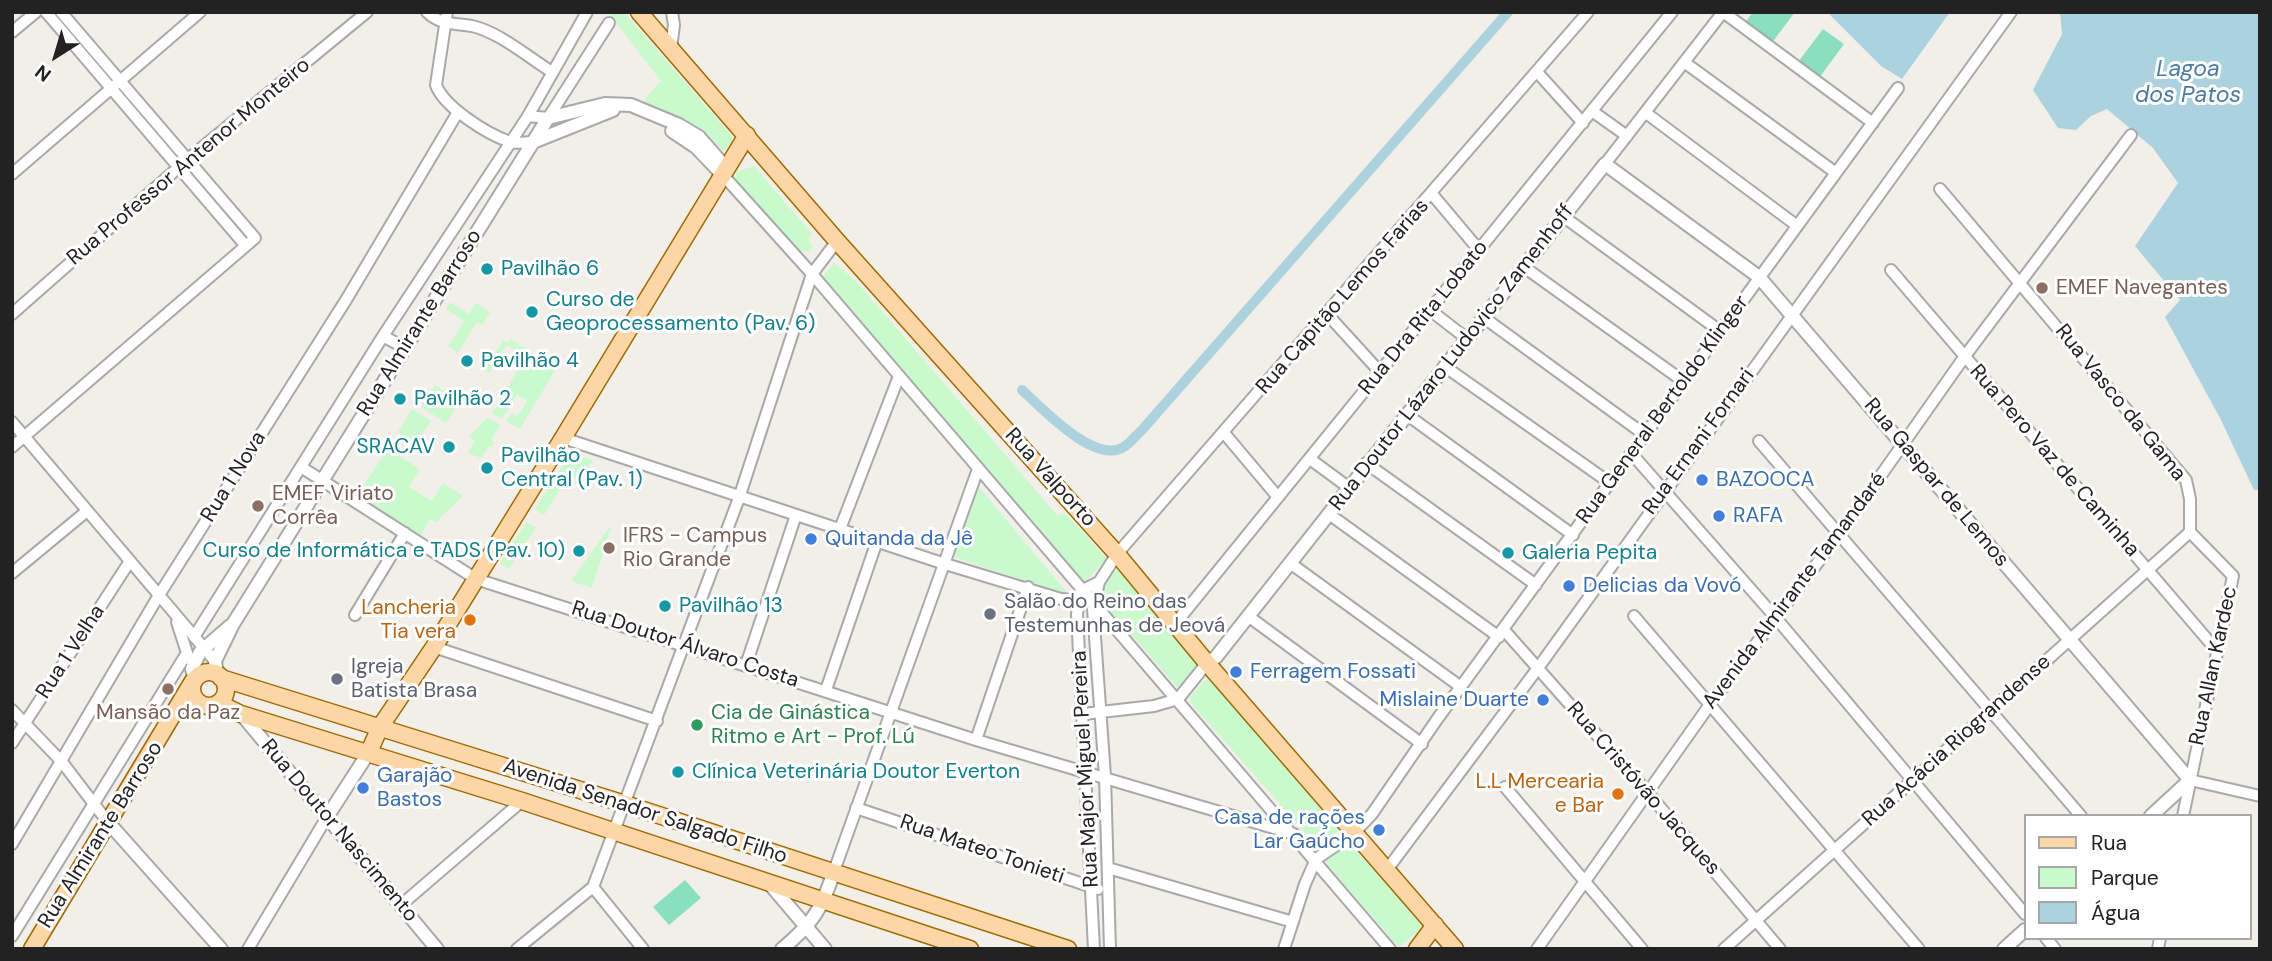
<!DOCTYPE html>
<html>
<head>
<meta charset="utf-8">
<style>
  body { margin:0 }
  #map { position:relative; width:2272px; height:961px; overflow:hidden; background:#f2efe9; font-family:"DM Sans",sans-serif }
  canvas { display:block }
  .frame { position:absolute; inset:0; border:14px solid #222; pointer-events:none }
  .legend { position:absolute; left:2024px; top:814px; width:228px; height:126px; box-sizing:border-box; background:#fff; border:2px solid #a7a7a7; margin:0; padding:9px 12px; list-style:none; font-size:21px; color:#222 }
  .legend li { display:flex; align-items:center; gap:14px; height:35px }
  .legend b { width:35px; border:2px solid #a7a7a7 }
  .north { position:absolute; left:21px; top:21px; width:70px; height:70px; -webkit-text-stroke:5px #fff; paint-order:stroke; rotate:217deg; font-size:19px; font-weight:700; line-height:28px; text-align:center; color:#222 }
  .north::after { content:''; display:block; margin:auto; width:24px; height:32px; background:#222; clip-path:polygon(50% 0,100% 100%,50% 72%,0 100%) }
</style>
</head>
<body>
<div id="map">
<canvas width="2272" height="961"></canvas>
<div class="frame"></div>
<ul class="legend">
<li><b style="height:9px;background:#fcd6a4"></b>Rua</li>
<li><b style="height:19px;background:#c8facc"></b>Parque</li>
<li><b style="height:19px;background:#aad3df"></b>Água</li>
</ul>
<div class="north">N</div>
</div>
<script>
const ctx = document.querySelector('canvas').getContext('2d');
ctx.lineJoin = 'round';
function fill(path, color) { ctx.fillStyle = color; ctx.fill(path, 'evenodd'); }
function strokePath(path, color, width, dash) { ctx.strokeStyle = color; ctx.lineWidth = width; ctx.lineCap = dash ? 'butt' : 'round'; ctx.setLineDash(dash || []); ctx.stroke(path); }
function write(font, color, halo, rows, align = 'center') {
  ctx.font = font + ' "DM Sans",sans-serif'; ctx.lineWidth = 6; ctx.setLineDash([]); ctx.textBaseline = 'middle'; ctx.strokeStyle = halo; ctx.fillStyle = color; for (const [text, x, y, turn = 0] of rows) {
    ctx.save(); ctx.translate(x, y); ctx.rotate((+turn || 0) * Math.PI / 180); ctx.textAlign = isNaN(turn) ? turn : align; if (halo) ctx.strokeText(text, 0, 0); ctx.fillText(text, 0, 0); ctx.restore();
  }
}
fill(new Path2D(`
  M608,12H624L731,135L733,142L723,151L703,130L643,101L661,81Z
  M754,166L812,234L809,240L813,247L808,252L799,250L735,179L736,172Z
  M834,263L854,279L1058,516L1065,513L1107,559L1082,585L821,278Z
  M450,302L469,314L476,303L490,312L482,325L477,322L458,353L448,346L464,321L446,309Z
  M510,339L557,367L520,429L506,421L512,413L518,416L527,401L517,394L502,419L492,413L526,356L507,345L489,373L484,369L504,340L508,343Z
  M435,385L460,401L446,423L421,407Z
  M412,409L431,421L416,443L398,432Z
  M487,418L500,425L491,440L495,443L492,447L489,446L481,458L468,453L475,441L469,437Z
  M388,449L420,469L409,487L432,501L443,483L463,496L436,522L430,519L421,535L338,484L339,481L359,492Z
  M570,453L593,460L580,481L569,475L544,515L535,509Z
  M979,487L1069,595L953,557Z
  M526,522L536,527L509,569L500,563Z
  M609,528H611L592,588L571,581Z
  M1118,570L1196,663L1197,667L1179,689L1101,600L1100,595L1111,573Z
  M1208,677L1339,829L1320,850L1191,703L1189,698Z
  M1350,844L1423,924L1424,927L1399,947L1328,866L1326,861Z`), '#c8facc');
fill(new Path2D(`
  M1753,12H1795L1771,44L1744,24Z
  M1823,29L1844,44L1819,78L1798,62Z
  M685,880L701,898L669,925L653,907Z`), '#88e0be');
fill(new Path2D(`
  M1827,12H1950L1902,79L1881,66Z
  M2060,12H2260V490H2254L2221,420L2165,317L2180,300L2135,246L2178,183L2153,148L2107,109L2091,116L2076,130L2058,128L2033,90L2062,34Z`), '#aad3df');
strokePath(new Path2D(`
  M1022,390C1042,408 1093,463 1122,448C1129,445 1136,435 1142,430L1508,12`), '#aad3df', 10);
const minor = new Path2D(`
  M46,12L245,245
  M427,12C440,25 454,23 472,26C499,32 528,57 552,72
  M447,12L436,85C444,107 487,134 510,142C516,144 525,142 532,142
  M12,32L36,12
  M671,48L674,25L672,12
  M1684,62L1836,173
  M1537,72L1583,123
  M1592,111L1627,136
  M1646,113L1796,225
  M528,116L548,118L609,23
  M1605,164L1723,12L1873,123
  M12,174L200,12
  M722,174L812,274L1390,949
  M1940,189L2186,480L2190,499V532
  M1432,194L1479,250
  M1564,217L1720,331
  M1524,267L1683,381
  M1891,270L2218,652
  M1430,310L1466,338
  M12,314L187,160L367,12
  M1328,315L1380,372
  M1483,317L1645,435
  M383,336L405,348
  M1444,366L1610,483
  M1406,414L1573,535
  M12,422L215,661
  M1225,434L1277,496
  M563,438L942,563L1061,599L1093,602
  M1759,441L2081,816
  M12,447L255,238L61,12
  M1632,454L1776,618L2025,914
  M1310,459L1348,487
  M1366,463L1536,585
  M301,467L476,579L976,740L1294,834
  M1329,514L1499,637
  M840,529L899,376
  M1290,563L1461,687
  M12,573L87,511
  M355,615L405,533
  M1248,616L1422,744
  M1634,616L1919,949
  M177,622L189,659
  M1175,624L1672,12
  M1504,630L1649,794L1780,949
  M194,637L383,336L528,116L587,12
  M434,647L657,721
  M746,665L796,515
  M826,690L877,541
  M12,710L62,762L107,821
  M1083,714L1154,706L1178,699L1207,663
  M976,740L1028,587
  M12,743L130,561
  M2190,780L2260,796
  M1505,787L1642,949
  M856,808L1098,889
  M2183,816L2233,576L2190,532
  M12,844L159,595L346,300L458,112
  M1108,868L1293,922
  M1386,871L1538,668L2011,12
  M833,874L978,469
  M593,887L643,949
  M401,905L522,801
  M12,936L187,653
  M2046,938L2055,949
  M248,949L327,817
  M517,949L593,887L739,498L812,274L837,241
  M1094,949L1077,614L1081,591L1099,582
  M1110,949L1105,776L1093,609L1099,582L1117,554L1588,12
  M1284,949L1305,884L1316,859L1354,833L1372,814L1438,718L1898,88
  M1537,949L1711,703L1841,532L1965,356L2131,135
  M1724,949L2190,532
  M2158,949L2160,938`);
const tertiary = new Path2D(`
  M672,131L696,147L719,171
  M533,142L613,110
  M1207,663L1216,657L1605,164L1759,277L2190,780L2151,816
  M217,675L215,661L233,624L548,118L605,104L631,105L679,125L699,137L726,168
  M195,679L192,669L200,652L230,626
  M242,715L437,949
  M327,817L369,752
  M107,821L221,949
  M769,883L825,949
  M782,949C811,925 822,909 833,874
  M2004,949L2025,930`);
const primary = new Path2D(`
  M639,12L837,241L1117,554L1207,663L1455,949
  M192 689a17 17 0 1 1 34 0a17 17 0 1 1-34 0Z
  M221,678L625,804L1068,949
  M218,703L241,714L522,801L970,949
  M369,752L380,727L434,647L563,438L747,135
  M32,949L193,681
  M1417,949L1435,925`);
strokePath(minor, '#a9a9a9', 14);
strokePath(tertiary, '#a9a9a9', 16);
strokePath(primary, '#a06b00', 19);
strokePath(minor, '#fff', 10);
strokePath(tertiary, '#fff', 12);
strokePath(primary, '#fcd6a4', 16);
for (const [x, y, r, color] of [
  [487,269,7,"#0f9aa8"],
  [2042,288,7,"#8d6e63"],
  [532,312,7,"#0f9aa8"],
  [467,361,7,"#0f9aa8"],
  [400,399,7,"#0f9aa8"],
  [449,447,7,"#0f9aa8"],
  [487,468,7,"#0f9aa8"],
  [1702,480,7,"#3f7fe0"],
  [258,506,7,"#8d6e63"],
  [1719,516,7,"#3f7fe0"],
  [811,539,7,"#3f7fe0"],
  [609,548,7,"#8d6e63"],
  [579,551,7,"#0f9aa8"],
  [1508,553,7,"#0f9aa8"],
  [1569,586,7,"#3f7fe0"],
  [665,606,7,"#0f9aa8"],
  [990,614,7,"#6b7280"],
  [470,620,7,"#e8710a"],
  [1236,672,7,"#3f7fe0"],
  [337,679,7,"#6b7280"],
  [168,689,7,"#8d6e63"],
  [1543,700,7,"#3f7fe0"],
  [697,725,7,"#2e9e5b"],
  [678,772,7,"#0f9aa8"],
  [363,788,7,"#3f7fe0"],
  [1618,794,7,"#e8710a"],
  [1379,830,7,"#3f7fe0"]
]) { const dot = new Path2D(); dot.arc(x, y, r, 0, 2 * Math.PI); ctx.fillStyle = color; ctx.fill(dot); strokePath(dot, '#fff', 2.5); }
write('21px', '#222', '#fff', [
  ["Rua Professor Antenor Monteiro",189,162,-40],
  ["Rua Capitão Lemos Farias",1343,297,-49],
  ["Rua Dra Rita Lobato",1424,318,-51],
  ["Rua Almirante Barroso",420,323,-58],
  ["Rua Doutor Lázaro Ludovico Zamenhoff",1452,358,-52],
  ["Rua Vasco da Gama",2120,403,51],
  ["Rua General Bertoldo Klinger",1663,410,-54],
  ["Rua Ernani Fornari",1699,442,-54],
  ["Rua Pero Vaz de Caminha",2054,461,49],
  ["Rua 1 Nova",234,477,-58],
  ["Rua Valporto",1050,478,48],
  ["Rua Gaspar de Lemos",1936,483,50],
  ["Avenida Almirante Tamandaré",1795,591,-53],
  ["Rua Doutor Álvaro Costa",685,645,18],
  ["Rua 1 Velha",71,652,-57],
  ["Rua Allan Kardec",2214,666,-78],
  ["Rua Acácia Riograndense",1957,741,-42],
  ["Rua Major Miguel Pereira",1086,769,-93],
  ["Rua Cristóvão Jacques",1643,789,49],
  ["Avenida Senador Salgado Filho",645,812,18],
  ["Rua Doutor Nascimento",339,831,50],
  ["Rua Almirante Barroso",101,835,-58],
  ["Rua Mateo Tonieti",982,850,19]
]);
write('21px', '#0d838f', '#fff', [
  ["Pavilhão 6",501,269],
  ["Curso de",546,300],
  ["Geoprocessamento (Pav. 6)",546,324],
  ["Pavilhão 4",481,361],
  ["Pavilhão 2",414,399],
  ["SRACAV",435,447,"right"],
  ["Pavilhão",501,456],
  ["Central (Pav. 1)",501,480],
  ["Curso de Informática e TADS (Pav. 10)",565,551,"right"],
  ["Galeria Pepita",1522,553],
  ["Pavilhão 13",679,606],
  ["Clínica Veterinária Doutor Everton",692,772]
], 'left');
write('21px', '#785e54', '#fff', [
  ["EMEF Navegantes",2056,288],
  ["EMEF Viriato",272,494],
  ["Corrêa",272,518],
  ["IFRS - Campus",623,536],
  ["Rio Grande",623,560],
  ["Mansão da Paz",168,713,"center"]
], 'left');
write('21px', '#366cbe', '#fff', [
  ["BAZOOCA",1716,480],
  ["RAFA",1733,516],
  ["Quitanda da Jê",825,539],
  ["Delicias da Vovó",1583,586],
  ["Ferragem Fossati",1250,672],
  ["Mislaine Duarte",1529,700,"right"],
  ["Garajão",377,776],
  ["Bastos",377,800],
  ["Casa de rações",1365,818,"right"],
  ["Lar Gaúcho",1365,842,"right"]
], 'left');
write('21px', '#5b616d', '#fff', [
  ["Salão do Reino das",1004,602],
  ["Testemunhas de Jeová",1004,626],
  ["Igreja",351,667],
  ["Batista Brasa",351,691]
], 'left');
write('21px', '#c56008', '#fff', [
  ["Lancheria",456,608],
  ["Tia vera",456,632],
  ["L.L Mercearia",1604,782],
  ["e Bar",1604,806]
], 'right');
write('21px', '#27864d', '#fff', [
  ["Cia de Ginástica",711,713],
  ["Ritmo e Art - Prof. Lú",711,737]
], 'left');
write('italic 23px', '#4a7aab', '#fff', [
  ["Lagoa",2188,70],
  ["dos Patos",2188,96]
]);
</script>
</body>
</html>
